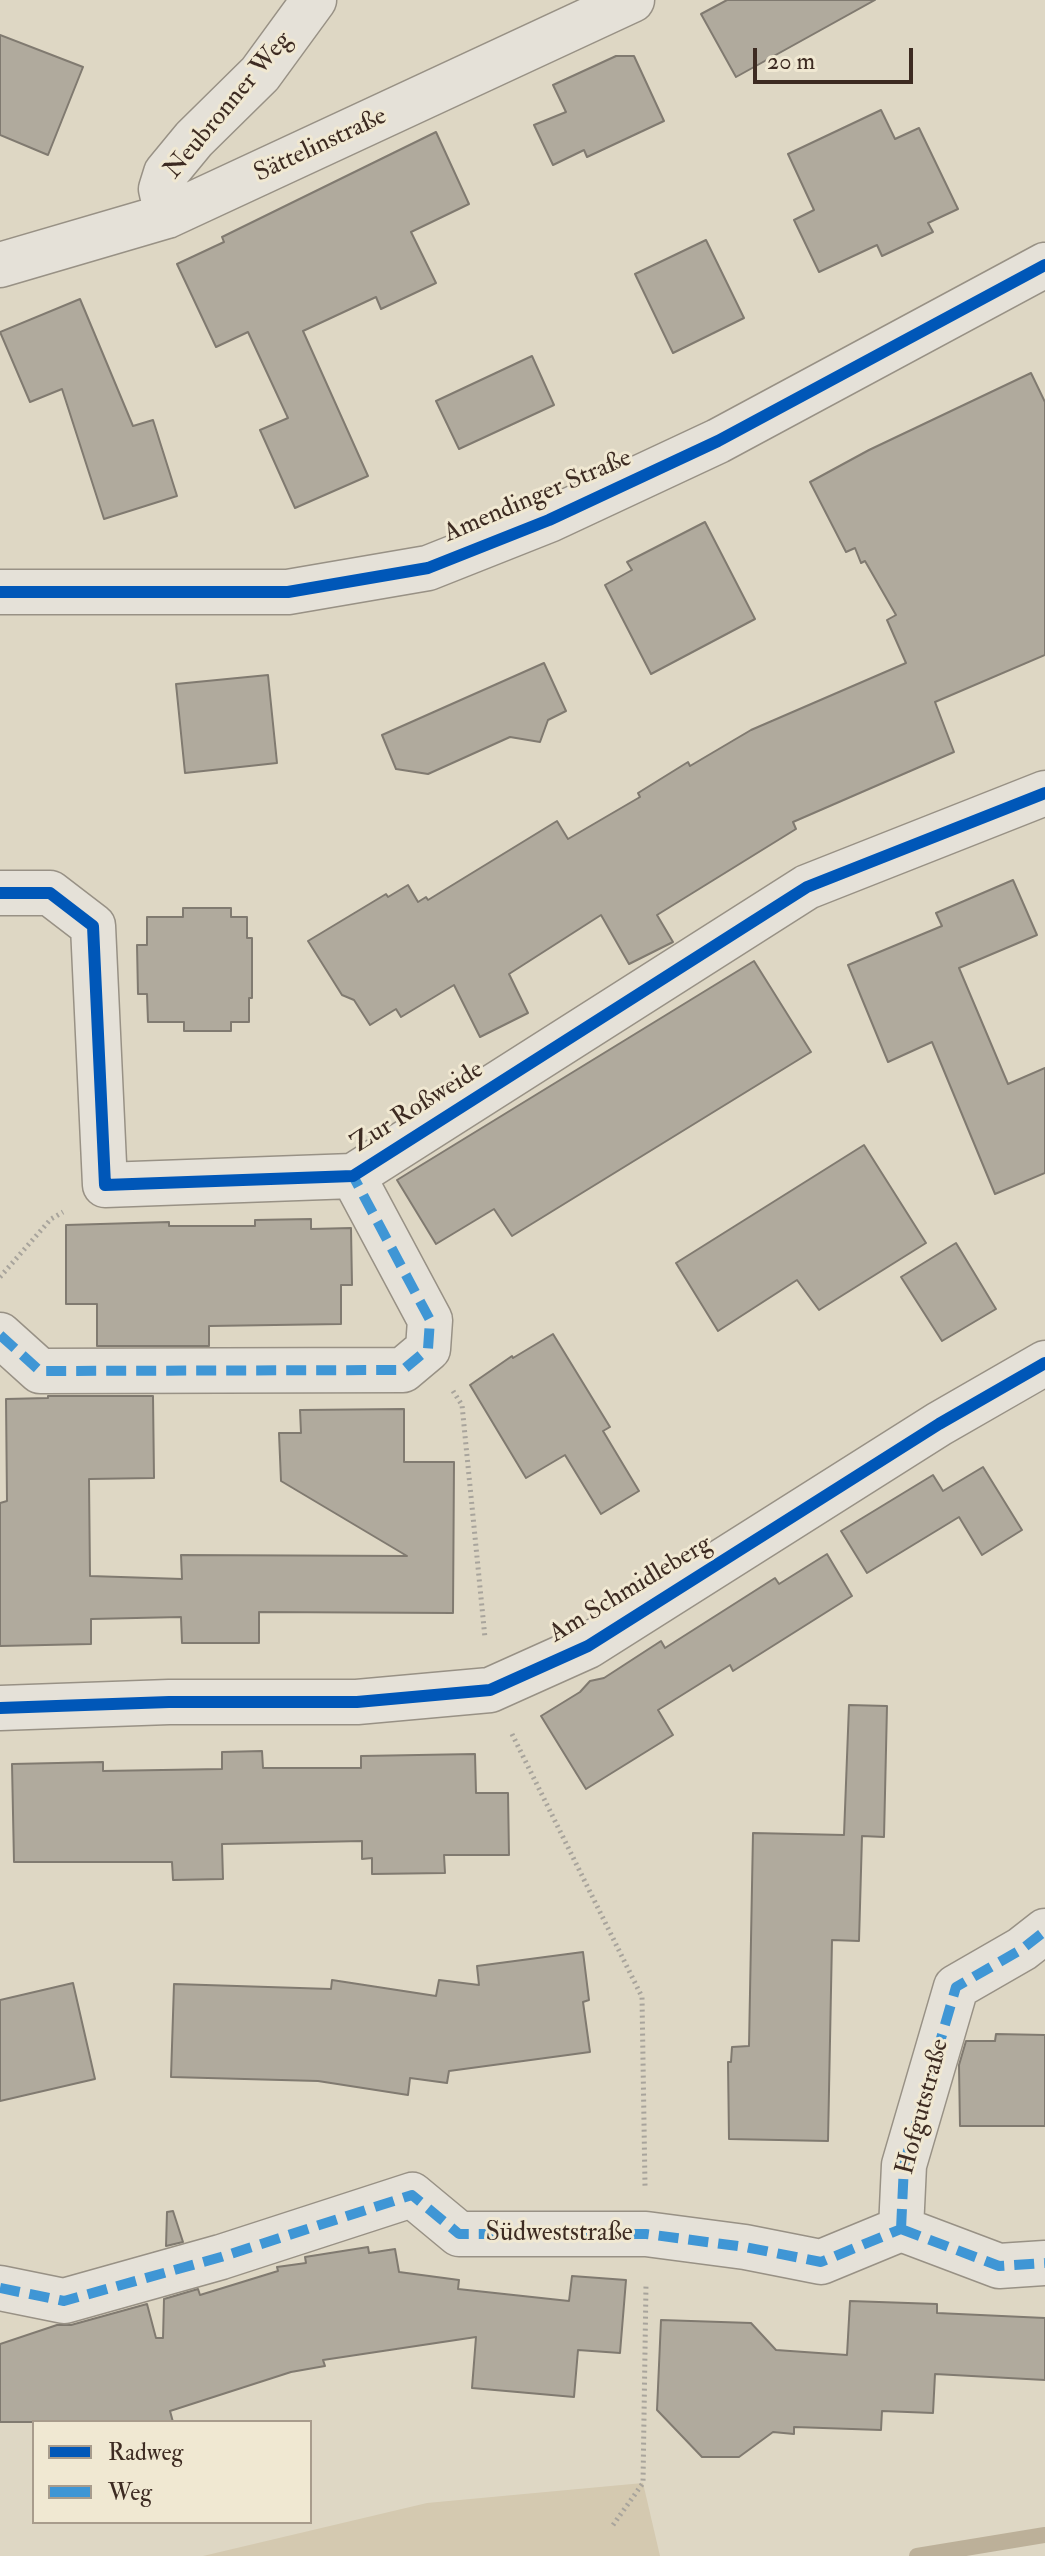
<!DOCTYPE html>
<html>
<head>
<meta charset="utf-8">
<style>
  body { margin:0 }
  #map { position:relative; width:1045px; height:2556px; overflow:hidden; background:#ded7c4; font-family:"IM FELL Double Pica",serif }
  canvas { display:block }
  .legend { position:absolute; left:32px; top:2420px; width:280px; height:104px; box-sizing:border-box; background:#f0e8d2; border:2px solid #a89c8c; margin:0; padding:10px 14px; list-style:none; font-size:24px; color:#3d2b22 }
  .legend li { display:flex; align-items:center; gap:16px; height:40px }
  .legend b { width:40px; border:2px solid #a89c8c }
  .scale { position:absolute; left:753px; top:48px; width:160px; height:36px; box-sizing:border-box; border:4px solid #3d2b22; border-top:0; padding-left:10px; font-size:24px; line-height:28px; white-space:nowrap; color:#3d2b22; -webkit-text-stroke:6px #f0e8d2; paint-order:stroke }
</style>
</head>
<body>
<div id="map">
<canvas width="1045" height="2556"></canvas>
<ul class="legend">
<li><b style="height:10px;background:#0057b8"></b>Radweg</li>
<li><b style="height:10px;background:#3f96d5"></b>Weg</li>
</ul>
<div class="scale">20 m</div>
</div>
<script>
const ctx = document.querySelector('canvas').getContext('2d');
ctx.lineJoin = 'round';
function fill(path, color) { ctx.fillStyle = color; ctx.fill(path, 'evenodd'); }
function strokePath(path, color, width, dash) { ctx.strokeStyle = color; ctx.lineWidth = width; ctx.lineCap = dash ? 'butt' : 'round'; ctx.setLineDash(dash || []); ctx.stroke(path); }
function write(font, color, halo, rows, align = 'center') {
  ctx.font = font + ' "IM FELL Double Pica",serif'; ctx.lineWidth = 6; ctx.setLineDash([]); ctx.textBaseline = 'middle'; ctx.strokeStyle = halo; ctx.fillStyle = color; for (const [text, x, y, turn = 0] of rows) {
    ctx.save(); ctx.translate(x, y); ctx.rotate((+turn || 0) * Math.PI / 180); ctx.textAlign = isNaN(turn) ? turn : align; if (halo) ctx.strokeText(text, 0, 0); ctx.fillText(text, 0, 0); ctx.restore();
  }
}
fill(new Path2D(`
  M643,2483L660,2556H203L427,2503Z`), '#d4c9b0');
strokePath(new Path2D(`
  M917,2556L1045,2535`), '#bcb099', 16);
const building = new Path2D(`
  M727,0H875L736,77L701,14Z
  M0,35L83,67L48,155L0,135Z
  M616,56H634L664,121L587,157L584,150L553,165L534,125L566,112L553,85Z
  M881,110L895,139L919,128L958,209L928,223L933,232L882,256L877,245L819,272L794,220L814,210L788,154Z
  M436,132L469,204L411,232L436,283L381,309L376,297L303,331L368,476L295,508L260,430L288,418L248,332L216,347L177,264L224,242L222,237Z
  M706,240L744,318L673,353L635,274Z
  M80,299L133,426L153,420L177,496L104,519L62,389L30,402L0,332Z
  M532,356L554,405L459,449L436,401Z
  M1031,373L1045,402V655L935,702L954,752L793,822L796,829L657,915L673,942L629,964L601,915L509,974L528,1013L480,1037L454,985L401,1017L396,1009L370,1025L354,1000L342,995L308,941L386,894L388,897L408,885L418,902L426,897L428,900L557,821L568,839L640,797L638,793L688,762L690,766L751,730L906,663L887,620L896,615L865,561L861,563L855,548L846,552L810,482L869,450Z
  M705,522L755,619L651,674L605,585L632,570L627,562Z
  M544,663L566,711L548,720L540,742L510,737L428,774L396,769L382,735Z
  M268,675L277,763L185,773L176,684Z
  M1013,880L1037,935L959,968L1008,1084L1045,1068V1173L995,1194L932,1042L888,1062L848,965L942,926L936,913Z
  M183,908H231V917H247V938H252V998H249V1022H231V1031H184V1022H148L147,994H138L137,945H147V917H183Z
  M754,961L811,1052L512,1236L494,1209L436,1244L397,1180Z
  M864,1145L926,1243L819,1310L797,1280L718,1331L676,1263Z
  M311,1219V1229L351,1228L352,1285H341V1324L209,1326V1346H97V1304H66V1225L169,1222V1226H255V1220Z
  M956,1243L996,1309L942,1341L901,1277Z
  M553,1334L610,1427L603,1431L639,1491L601,1514L565,1455L526,1478L470,1385L512,1356L513,1358Z
  M48,1396H153L154,1478L89,1479L90,1576L182,1579L181,1555L407,1556L281,1481L279,1433H301L300,1410L404,1409V1462H454L453,1613L259,1612V1643H182L181,1617L91,1619V1644L0,1646V1503L7,1501L6,1399L48,1398Z
  M983,1467L1022,1530L982,1555L959,1517L867,1573L841,1531L933,1475L943,1491Z
  M827,1554L852,1596L733,1671L730,1665L658,1710L673,1735L586,1789L541,1716L580,1692L590,1681L604,1678L661,1641L665,1648L775,1578L779,1584Z
  M849,1705L887,1706L884,1837L862,1836L859,1941L832,1940L828,2141L729,2139L728,2062H731L732,2047L749,2046L753,1833L844,1835Z
  M262,1751L263,1768H361V1756L475,1754L476,1793H508L509,1855H444L445,1873L372,1874V1858L362,1859V1841L222,1844L223,1879L173,1880L172,1862H14L12,1764L103,1762V1771L222,1769V1752Z
  M583,1952L589,2000L583,2002L590,2052L449,2071L447,2083L410,2078L408,2095L318,2081L171,2077L174,1984L331,1989L332,1980L436,1996L439,1980L479,1985L477,1966Z
  M73,1983L95,2079L0,2101V2000Z
  M996,2034L1045,2035V2126H960L959,2065L966,2041H995Z
  M173,2211L183,2242L166,2246L167,2212Z
  M368,2247L369,2253L395,2249L399,2272L459,2280L458,2289L569,2301L572,2276L626,2280L620,2353L578,2350L574,2397L472,2388L476,2337L323,2360L325,2366L291,2372L170,2411L173,2422H0V2344L57,2325H71L147,2304L156,2338H163L164,2299L198,2289L200,2295L278,2271L277,2267L306,2263L305,2257Z
  M850,2301L937,2304V2313L1045,2318V2380L935,2374L933,2413L882,2411L881,2430L794,2427V2434L773,2432L739,2457H702L657,2410L661,2320L751,2323L776,2350L847,2355Z`);
fill(building, '#b0aa9d');
strokePath(building, '#807a70', 2);
const minor = new Path2D(`
  M167,216L161,189L166,173L194,139L260,74L314,0
  M0,265L167,216L632,0
  M0,592H288L428,568L549,520L718,441L1045,265
  M0,893H50L93,926L105,1185L353,1176L807,887L1045,793
  M0,1335L40,1371L403,1370L428,1349L430,1320L353,1176
  M0,1708L169,1702H357L490,1690L588,1646L939,1424L1045,1363
  M901,2229L904,2165L956,1987L1022,1949L1045,1931
  M901,2229L999,2266L1045,2263
  M0,2288L64,2301L221,2257L412,2195L459,2234H646L745,2247L821,2262L901,2229`);
strokePath(minor, '#989185', 47);
strokePath(new Path2D(`
  M0,1277L51,1219L63,1212
  M453,1391L462,1405L485,1638
  M512,1734L642,1997L645,2186
  M613,2525L643,2483L646,2284`), '#a8a49c', 5, [2, 4]);
strokePath(minor, '#e5e1d8', 44);
strokePath(new Path2D(`
  M0,1335L40,1371L403,1370L428,1349L430,1320L353,1176
  M901,2229L904,2165L956,1987L1022,1949L1045,1931
  M901,2229L999,2266L1045,2263
  M0,2288L64,2301L221,2257L412,2195L459,2234H646L745,2247L821,2262L901,2229`), '#3f96d5', 10, [20, 10]);
strokePath(new Path2D(`
  M0,592H288L428,568L549,520L718,441L1045,265
  M0,893H50L93,926L105,1185L353,1176L807,887L1045,793
  M0,1708L169,1702H357L490,1690L588,1646L939,1424L1045,1363`), '#0057b8', 12);
write('26px', '#3d2b22', '#f0e8d2', [
  ["Neubronner Weg",229,106,-50],
  ["Sättelinstraße",321,146,-25],
  ["Amendinger Straße",538,497,-23],
  ["Zur Roßweide",418,1108,-32],
  ["Am Schmidleberg",631,1590,-31],
  ["Hofgutstraße",924,2107,-75],
  ["Südweststraße",559,2234]
]);
</script>
</body>
</html>
